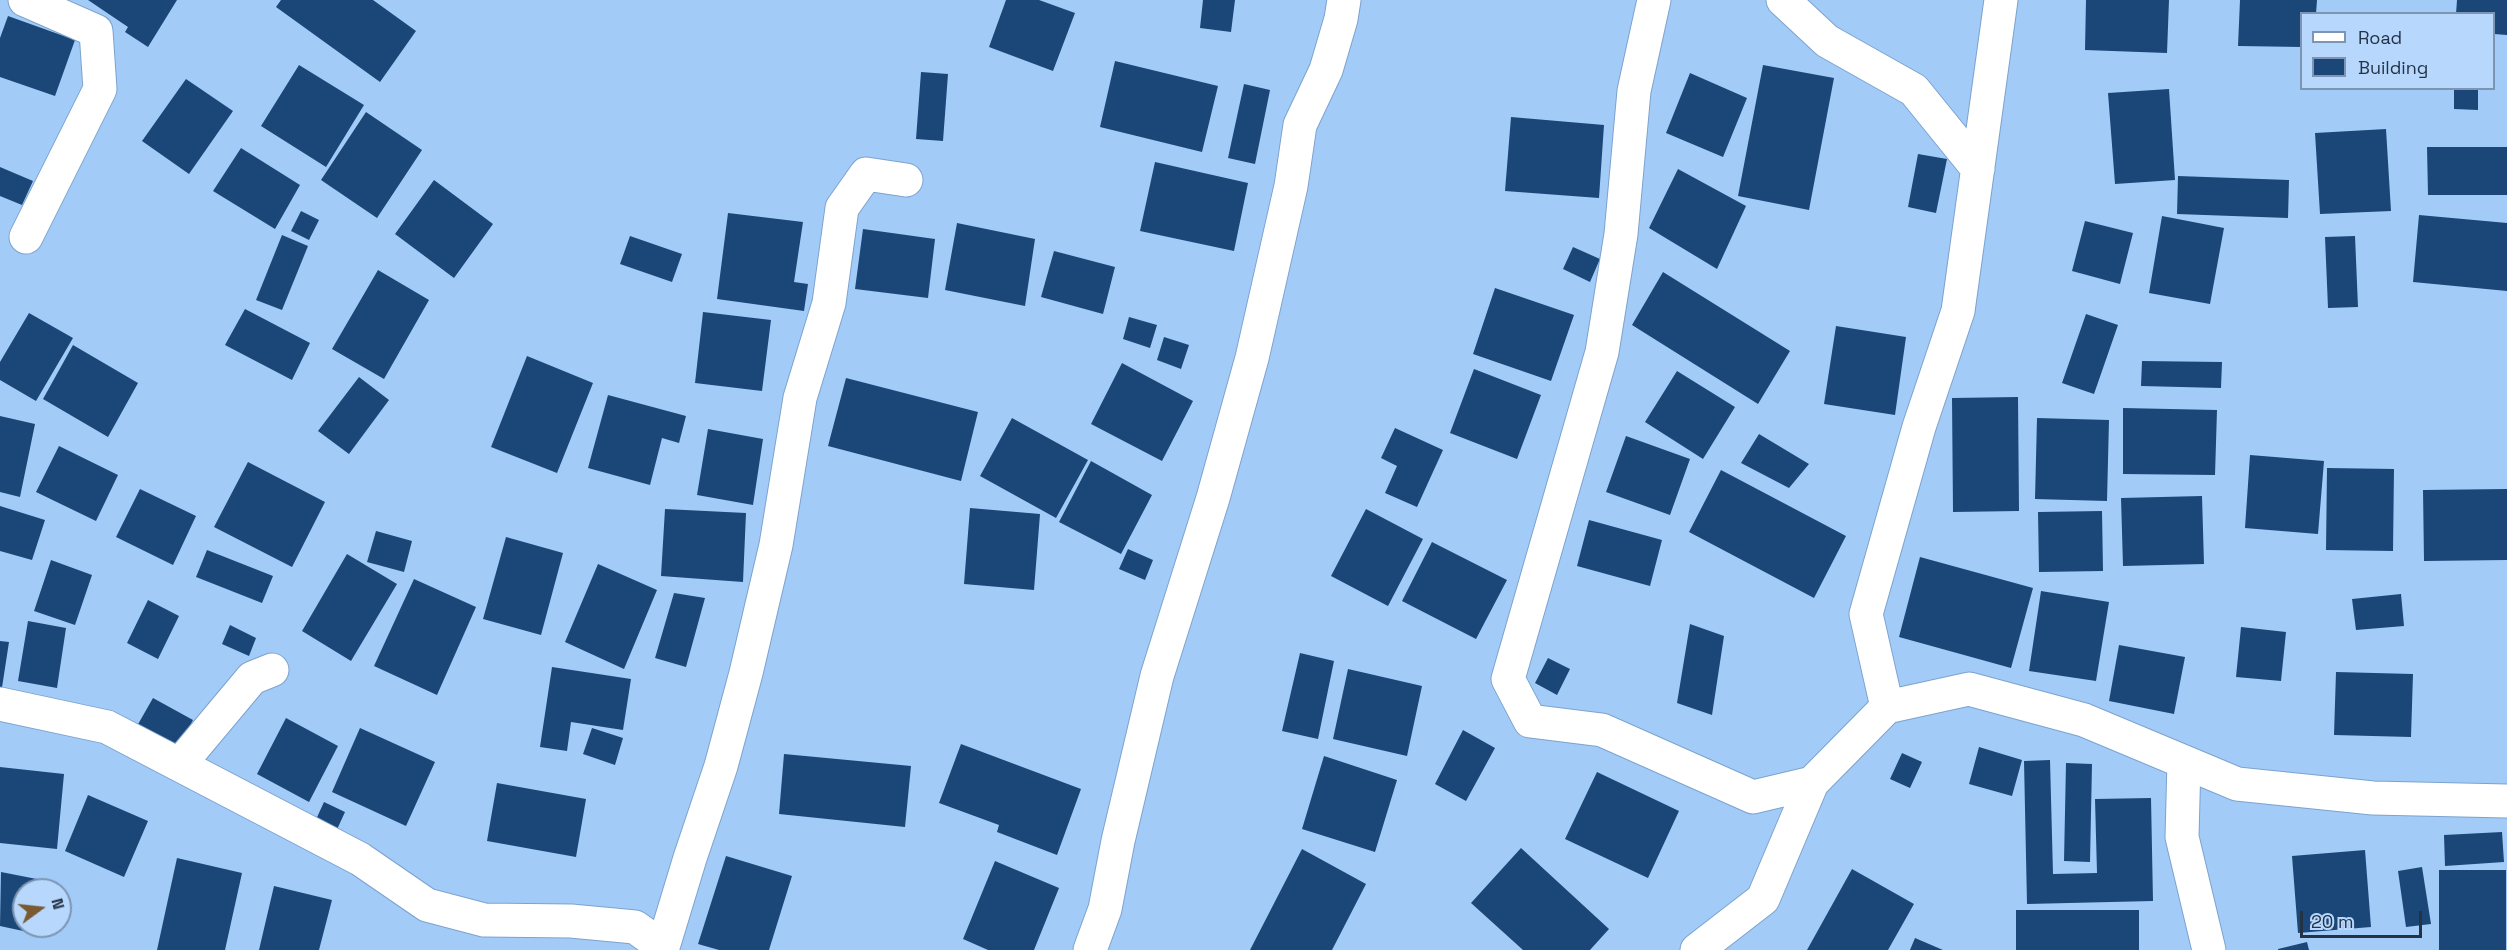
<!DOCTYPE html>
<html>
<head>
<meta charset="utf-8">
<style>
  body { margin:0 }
  #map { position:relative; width:2507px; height:950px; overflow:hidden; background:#a3cbf8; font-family:"Space Grotesk",sans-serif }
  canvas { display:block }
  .legend { position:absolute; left:2300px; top:12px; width:195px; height:78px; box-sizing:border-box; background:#b7d7fc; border:2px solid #7c95b3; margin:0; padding:8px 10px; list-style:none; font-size:18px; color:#233345 }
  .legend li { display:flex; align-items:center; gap:12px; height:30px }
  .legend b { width:30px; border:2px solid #7c95b3 }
  .north { position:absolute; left:12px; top:878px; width:60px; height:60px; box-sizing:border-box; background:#b7d7fc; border:2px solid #7c95b3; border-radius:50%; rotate:75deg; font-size:16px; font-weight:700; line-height:24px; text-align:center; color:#233345 }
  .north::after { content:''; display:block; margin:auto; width:21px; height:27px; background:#7a5a30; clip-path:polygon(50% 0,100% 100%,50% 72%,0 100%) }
  .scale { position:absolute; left:2300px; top:911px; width:122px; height:27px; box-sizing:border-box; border:3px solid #233345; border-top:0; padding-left:8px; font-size:18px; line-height:21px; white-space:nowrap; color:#233345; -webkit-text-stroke:4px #b7d7fc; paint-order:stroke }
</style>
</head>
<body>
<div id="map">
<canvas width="2507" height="950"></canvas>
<ul class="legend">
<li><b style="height:8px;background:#fff"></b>Road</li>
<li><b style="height:16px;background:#1a4777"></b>Building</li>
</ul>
<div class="north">N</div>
<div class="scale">20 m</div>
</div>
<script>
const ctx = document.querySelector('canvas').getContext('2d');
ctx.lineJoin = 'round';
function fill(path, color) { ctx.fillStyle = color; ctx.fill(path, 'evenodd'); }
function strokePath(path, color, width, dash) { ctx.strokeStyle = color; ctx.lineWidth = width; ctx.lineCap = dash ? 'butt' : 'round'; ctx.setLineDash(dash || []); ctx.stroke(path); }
fill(new Path2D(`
  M88,0H177L148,47L125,32L128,27Z
  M281,0H373L416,31L380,82L276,7Z
  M1006,0H1039L1075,13L1053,71L989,47Z
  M1203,0H1235L1231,32L1200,28Z
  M2086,0H2169L2167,53L2085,50Z
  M2240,0H2317L2316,14H2302V47L2238,46Z
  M2457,0H2507V35L2494,34V14H2456Z
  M8,16L75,40L55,96L0,77V38Z
  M1115,61L1218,86L1202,152L1100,127Z
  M299,65L364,105L326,167L261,126Z
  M1763,65L1834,78L1809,210L1738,196Z
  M921,72L948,74L943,141L916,139Z
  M1690,73L1747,98L1723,157L1666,133Z
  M186,79L233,111L189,174L142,141Z
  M1244,84L1270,90L1255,164L1228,158Z
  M2454,88H2478V110L2454,109Z
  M2169,89L2175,180L2115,184L2108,93Z
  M366,112L422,150L377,218L321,180Z
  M1511,117L1604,125L1599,198L1505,191Z
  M2386,129L2391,211L2320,214L2315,133Z
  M2427,147H2507V195H2428Z
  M241,148L300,185L275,229L213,191Z
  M1918,154L1947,159L1936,213L1908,207Z
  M1155,162L1248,183L1234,251L1140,231Z
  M0,167L33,181L22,205L0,196Z
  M1678,169L1746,206L1717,269L1649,228Z
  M2178,176L2289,180L2288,218L2177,214Z
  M434,180L493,224L454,278L395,234Z
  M301,211L319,220L309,240L291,231Z
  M728,213L803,222L794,282L808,284L804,311L717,299Z
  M2419,215L2507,223V291L2413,282Z
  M2162,216L2224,228L2210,304L2149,293Z
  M2085,221L2133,233L2120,284L2072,271Z
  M957,223L1035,239L1025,306L945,290Z
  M863,229L935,239L928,298L855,289Z
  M282,235L308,246L282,310L256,300Z
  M630,236L682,254L672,282L620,264Z
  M2355,236L2358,307L2328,308L2325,237Z
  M1573,247L1600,259L1590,282L1563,269Z
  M1054,251L1115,267L1103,314L1041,297Z
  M378,270L429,300L384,379L332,349Z
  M1663,272L1790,351L1758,404L1632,325Z
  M1495,288L1574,315L1551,381L1473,354Z
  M245,309L310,343L292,380L225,345Z
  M703,312L771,320L762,391L695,383Z
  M29,313L73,338L36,401L0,380V362Z
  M2086,314L2118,325L2094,394L2062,383Z
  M1129,317L1157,325L1150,348L1123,339Z
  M1836,326L1906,337L1895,415L1824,404Z
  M1164,337L1189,345L1181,369L1157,360Z
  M73,345L138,383L108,437L43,399Z
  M527,356L593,383L557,473L491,447Z
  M2142,361L2222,362L2221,388L2141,386Z
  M1122,363L1193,401L1162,461L1091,424Z
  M1474,369L1541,395L1517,459L1450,433Z
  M1677,371L1735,407L1703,459L1645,422Z
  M359,377L389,400L349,454L318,431Z
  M846,378L978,412L961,481L828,446Z
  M608,395L686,416L679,443L662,438L650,485L588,468Z
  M2018,397L2019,511L1953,512L1952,398Z
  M2123,408L2217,410L2215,475L2123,474Z
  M0,416L35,424L20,497L0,492Z
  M1012,418L1088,460L1056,518L980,476Z
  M2037,418L2109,420L2107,501L2035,499Z
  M1395,428L1443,450L1417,507L1385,493L1397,466L1381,458Z
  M708,429L763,439L753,505L697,495Z
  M1759,434L1809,464L1789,488L1741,463Z
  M1626,436L1690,459L1670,515L1606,492Z
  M59,446L118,475L96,521L36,492Z
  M2250,455L2324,461L2318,534L2245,528Z
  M1091,461L1152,495L1121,554L1059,522Z
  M248,462L325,502L292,567L214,527Z
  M2327,468L2394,469L2393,551L2326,550Z
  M1721,470L1846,536L1814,598L1689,532Z
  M140,489L196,516L173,565L116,537Z
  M2507,489V560L2424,561L2423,490Z
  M2202,496L2204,564L2123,566L2121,498Z
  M0,506L45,520L32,560L0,551Z
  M970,508L1040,514L1034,590L964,584Z
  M665,509L746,513L743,582L661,576Z
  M1366,509L1423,539L1388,606L1331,576Z
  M2102,511L2103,571L2039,572L2038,512Z
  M1589,520L1662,540L1650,586L1577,566Z
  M376,531L412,541L404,572L367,562Z
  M506,537L563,553L541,635L483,619Z
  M1432,542L1507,580L1476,639L1402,601Z
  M1128,549L1153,560L1145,580L1119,569Z
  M207,550L273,576L262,603L196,577Z
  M347,554L397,584L351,661L302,631Z
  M1920,557L2033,588L2011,668L1899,637Z
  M51,560L92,575L75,625L34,611Z
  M598,564L657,590L624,669L565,642Z
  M414,579L476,607L437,695L374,666Z
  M2041,591L2109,602L2096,681L2029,671Z
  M674,593L705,598L686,667L655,658Z
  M2401,594L2404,626L2356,630L2352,599Z
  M148,600L179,616L158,659L127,643Z
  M28,621L66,628L57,688L18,681Z
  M1690,624L1724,636L1712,715L1677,703Z
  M230,625L256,638L249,656L222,644Z
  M2241,627L2286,632L2281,681L2236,677Z
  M0,641L9,642L1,694H0Z
  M2119,645L2185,657L2174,714L2109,701Z
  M1300,653L1334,661L1318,739L1282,731Z
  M1548,658L1570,669L1557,695L1535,683Z
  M552,667L631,679L623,730L571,722L567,751L540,747Z
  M1348,669L1422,686L1407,756L1333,739Z
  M2336,672L2413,674L2411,737L2334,735Z
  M153,698L193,720L178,749L137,726Z
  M286,718L338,746L309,802L257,774Z
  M360,728L435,762L406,826L332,792Z
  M592,728L623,738L615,765L583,754Z
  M1463,730L1495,748L1466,801L1435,784Z
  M961,744L1081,789L1057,855L997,832L999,825L939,803Z
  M1979,747L2022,760L2012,796L1969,784Z
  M1902,753L1922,762L1910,788L1890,779Z
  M784,754L911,766L905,827L779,814Z
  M1324,756L1397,780L1375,852L1302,829Z
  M2050,760L2053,874L2097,873L2095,799L2151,798L2153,901L2027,904L2024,761Z
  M2066,763L2092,764L2090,862L2064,861Z
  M0,767L64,774L57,849L0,843Z
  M1597,772L1679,811L1648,878L1565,839Z
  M497,783L586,799L576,857L487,841Z
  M88,795L148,821L124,877L65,851Z
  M324,802L345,812L334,836L313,826Z
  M2502,832L2504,862L2445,866L2444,835Z
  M1521,848L1609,929L1590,950H1523L1471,903Z
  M1302,849L1366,884L1332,950H1250Z
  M2365,850L2371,927L2298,933L2292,856Z
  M726,856L792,876L769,950H719L698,944Z
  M177,858L242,873L225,950H157Z
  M995,861L1059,888L1034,950H988L963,939Z
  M2422,867L2431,924L2406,927L2398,871Z
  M1852,869L1914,904L1888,950H1807Z
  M2439,870H2506V950H2439Z
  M1,872L47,881L45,890H24V926H38L37,934L0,926Z
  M274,886L332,900L319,950H259Z
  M2016,910H2139V950H2016Z
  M1915,938L1943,950H1910Z
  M2307,942L2309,950H2278V949Z`), '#1a4777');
const minor = new Path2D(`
  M25,0L96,31L100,89L26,237
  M1654,0L1634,91L1621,234L1602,352L1508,679L1530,721L1602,730L1753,797L1812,783
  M1783,0L1827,41L1914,90L1978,169
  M0,704L107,727L360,859L427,905L484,920L571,921L635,927L663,947L662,950
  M1887,707L1866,614L1919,427L1958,311L2001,0
  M2184,762L2182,837L2209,950
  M180,764L252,678L272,670
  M663,947L690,858L721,766L746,673L776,545L800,398L829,303L842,208L866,174L906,180
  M1090,950L1105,909L1118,841L1157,676L1213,498L1252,358L1291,186L1300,125L1326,70L1341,19L1344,0
  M1697,950L1763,899L1812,783L1887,707L1969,689L2084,720L2237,784L2373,798L2507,801`);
strokePath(minor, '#7ca3ce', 35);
strokePath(minor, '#fff', 33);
</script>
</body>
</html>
